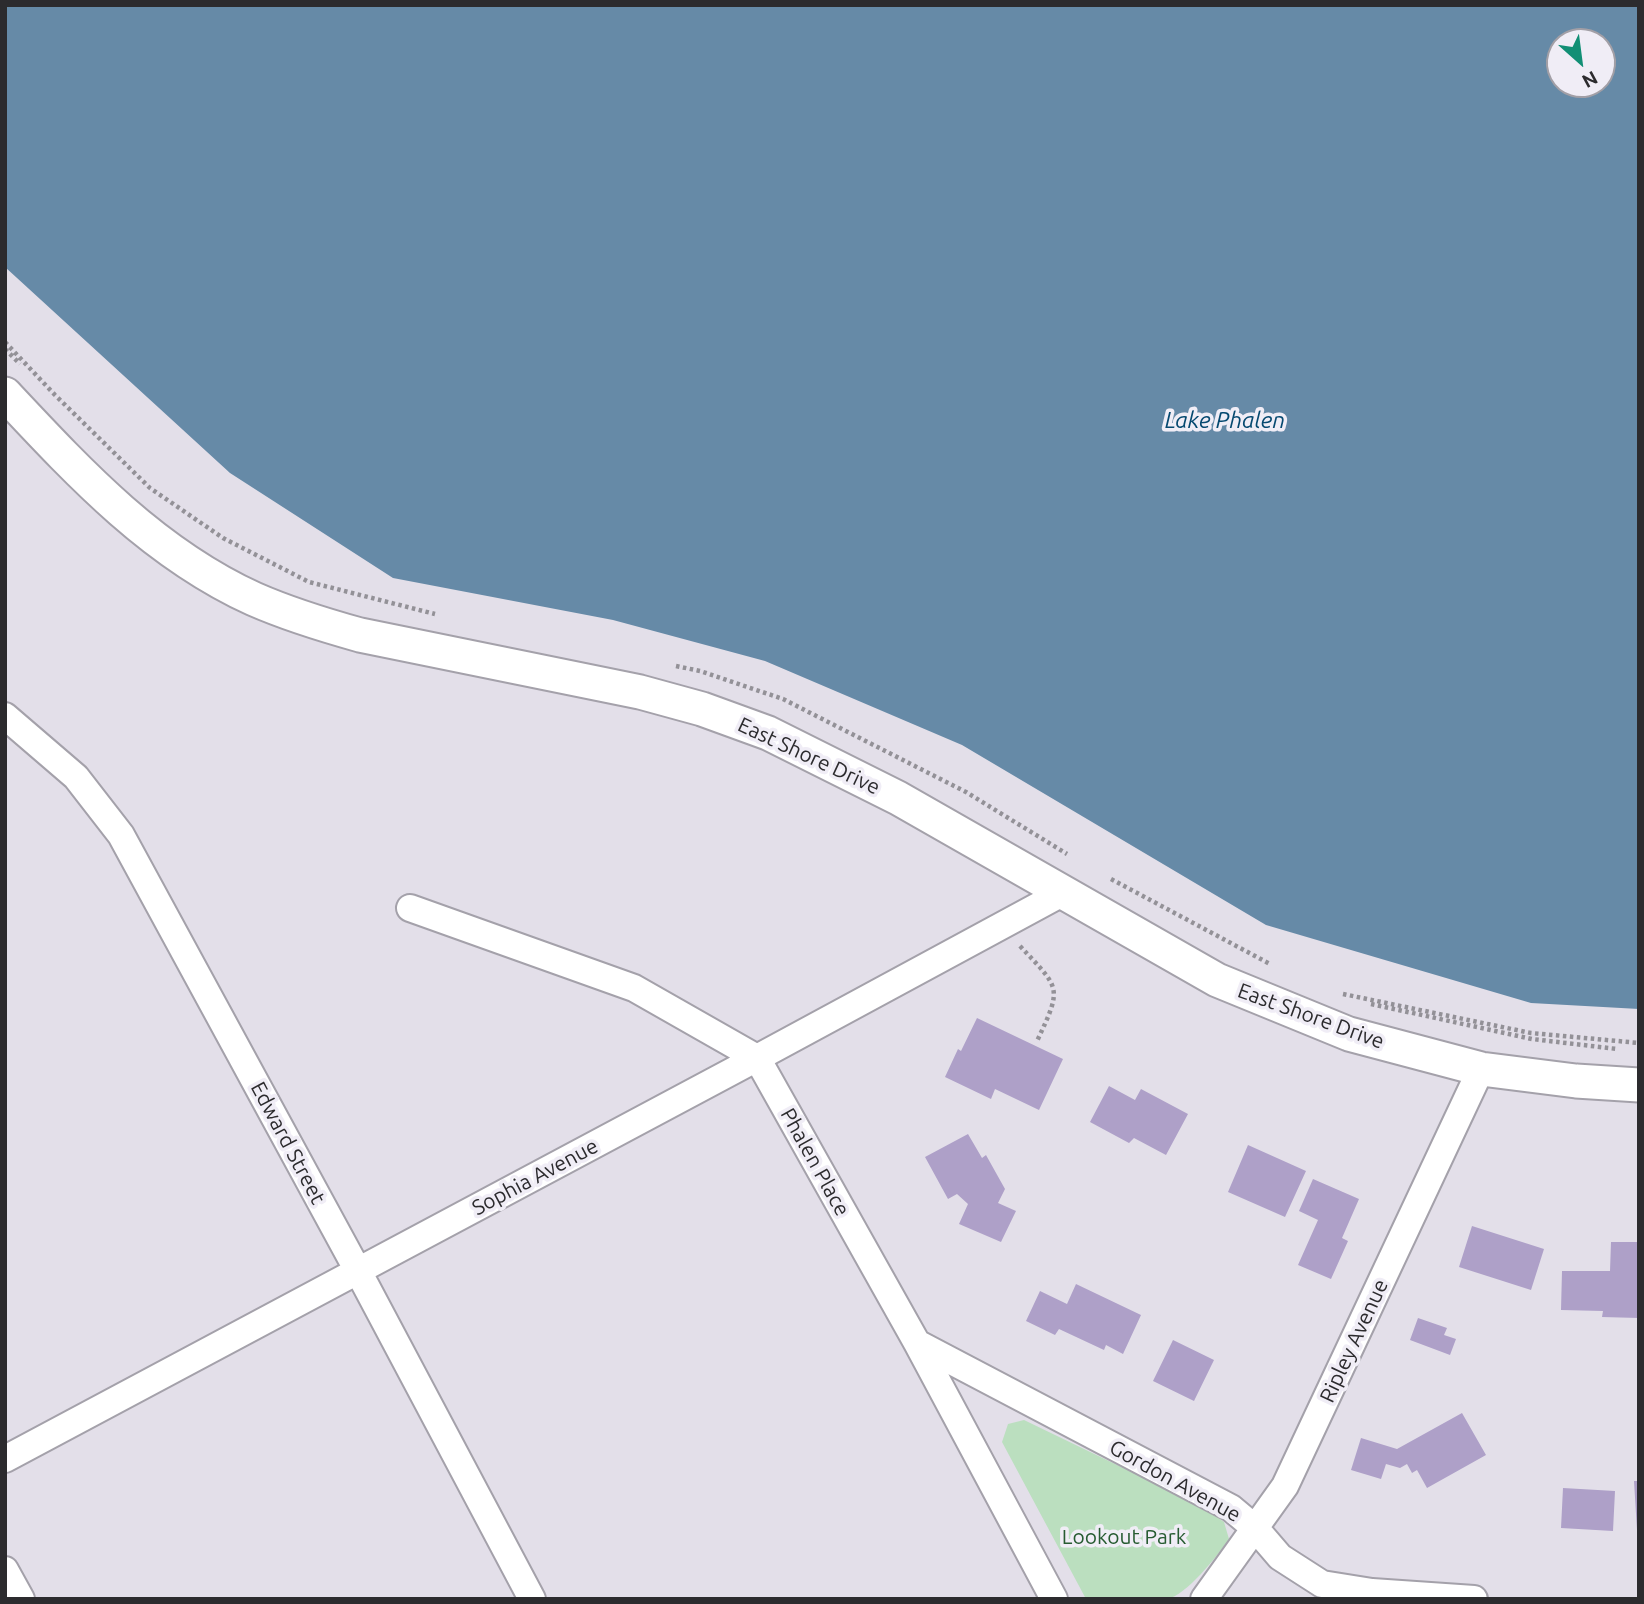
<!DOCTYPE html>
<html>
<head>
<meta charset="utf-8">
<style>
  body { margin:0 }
  #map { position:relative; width:1644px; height:1604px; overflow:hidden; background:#e3dfe9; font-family:Ubuntu,sans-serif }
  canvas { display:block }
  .frame { position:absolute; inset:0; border:7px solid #2c2b2e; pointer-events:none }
  .north { position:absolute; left:1546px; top:28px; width:70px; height:70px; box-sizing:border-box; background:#f0edf6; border:2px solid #a29fa6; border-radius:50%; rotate:152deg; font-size:19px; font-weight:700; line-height:28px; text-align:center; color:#2c2b2e }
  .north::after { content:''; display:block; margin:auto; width:24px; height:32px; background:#128f75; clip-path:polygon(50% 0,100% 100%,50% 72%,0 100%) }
</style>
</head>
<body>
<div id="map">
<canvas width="1644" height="1604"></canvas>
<div class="frame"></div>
<div class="north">N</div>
</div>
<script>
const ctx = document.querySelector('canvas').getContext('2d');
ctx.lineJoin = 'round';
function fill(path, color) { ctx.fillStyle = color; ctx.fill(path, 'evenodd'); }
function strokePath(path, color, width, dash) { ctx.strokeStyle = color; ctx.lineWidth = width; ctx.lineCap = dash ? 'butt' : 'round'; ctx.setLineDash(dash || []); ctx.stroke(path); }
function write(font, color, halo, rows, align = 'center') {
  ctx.font = font + ' Ubuntu,sans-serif'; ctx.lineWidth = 7; ctx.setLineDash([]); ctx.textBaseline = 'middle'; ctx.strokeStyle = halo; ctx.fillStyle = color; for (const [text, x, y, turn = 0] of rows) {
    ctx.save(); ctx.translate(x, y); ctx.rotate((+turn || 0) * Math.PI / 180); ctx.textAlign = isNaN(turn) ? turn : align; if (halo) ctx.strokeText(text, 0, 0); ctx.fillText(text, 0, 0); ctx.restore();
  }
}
fill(new Path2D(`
  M1024,1420L1202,1506L1224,1522L1229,1539C1218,1555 1186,1596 1167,1599C1145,1603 1110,1599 1086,1599L1002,1442L1008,1424Z`), '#bbdfbf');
fill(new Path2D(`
  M5,5H1639V1009L1531,1003L1266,925L962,745L765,661L613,620L393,578L230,473L5,267ZM1560,42H1602V84H1560Z`), '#668aa7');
fill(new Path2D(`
  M977,1018L1063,1059L1039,1110L995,1089L991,1099L945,1077L958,1049L961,1051Z
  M1109,1086L1135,1100L1141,1089L1188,1114L1166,1155L1134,1138L1129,1143L1090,1122Z
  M968,1134L982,1158L986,1155L1005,1189L998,1203L1016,1211L1001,1242L959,1224L968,1204L957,1194L948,1199L925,1157Z
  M1248,1145L1306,1171L1285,1217L1228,1192Z
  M1313,1179L1359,1199L1342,1238L1348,1241L1331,1279L1298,1265L1318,1220L1299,1211Z
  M1472,1226L1544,1249L1531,1290L1459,1267Z
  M1611,1242H1639V1318L1602,1317L1603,1311L1561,1310L1562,1271H1610Z
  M1076,1284L1141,1315L1123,1354L1106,1345L1104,1350L1059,1329L1055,1335L1026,1321L1040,1291L1067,1304Z
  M1418,1318L1447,1328L1444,1335L1456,1339L1450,1355L1410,1340Z
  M1173,1340L1214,1360L1194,1401L1153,1381Z
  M1462,1413L1486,1455L1427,1488L1417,1470L1412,1473L1407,1464L1400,1468L1386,1464L1381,1479L1351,1470L1361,1438L1397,1449Z
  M1634,1481H1639V1530H1637Z
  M1563,1488L1615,1491L1613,1531L1561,1528Z`), '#aea0c8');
const minor = new Path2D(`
  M5,716L76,777L121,835L358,1271L532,1599
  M410,908L634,988L757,1058L917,1343L1054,1599
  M917,1343L1231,1508L1256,1529L1280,1557L1322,1584L1372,1592L1474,1599
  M5,1459L757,1058L1064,892
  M5,1570L21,1599
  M1204,1599L1285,1486L1481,1069`);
const tertiary = new Path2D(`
  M5,394C79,473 153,553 254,599C288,614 324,625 360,635L640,692L702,709L768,733L898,798L1217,980L1349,1034L1481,1069L1576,1081L1639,1085`);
strokePath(minor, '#a4a1aa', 30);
strokePath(tertiary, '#a4a1aa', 37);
strokePath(new Path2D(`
  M5,342L55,395L150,488L223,538L309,582L435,614
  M5,349L20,364
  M676,666L700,671L783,699L966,792L1067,854
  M1111,879L1270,964
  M1020,946C1060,989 1063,986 1037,1041
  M1343,994L1531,1033L1639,1043
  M1371,1004L1532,1039L1617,1049`), '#939197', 4.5, [3.5, 3.5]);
strokePath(minor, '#fff', 26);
strokePath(tertiary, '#fff', 33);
write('21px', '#2c2b2e', '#f0edf6', [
  ["East Shore Drive",809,756,25],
  ["East Shore Drive",1311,1016,20],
  ["Edward Street",288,1143,62],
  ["Phalen Place",815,1162,61],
  ["Sophia Avenue",535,1177,-28],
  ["Ripley Avenue",1354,1341,-65],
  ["Gordon Avenue",1175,1481,29]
]);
write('21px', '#275c32', '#f0edf6', [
  ["Lookout Park",1124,1537]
]);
write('italic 23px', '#064970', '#f0edf6', [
  ["Lake Phalen",1225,420]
]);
</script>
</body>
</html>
